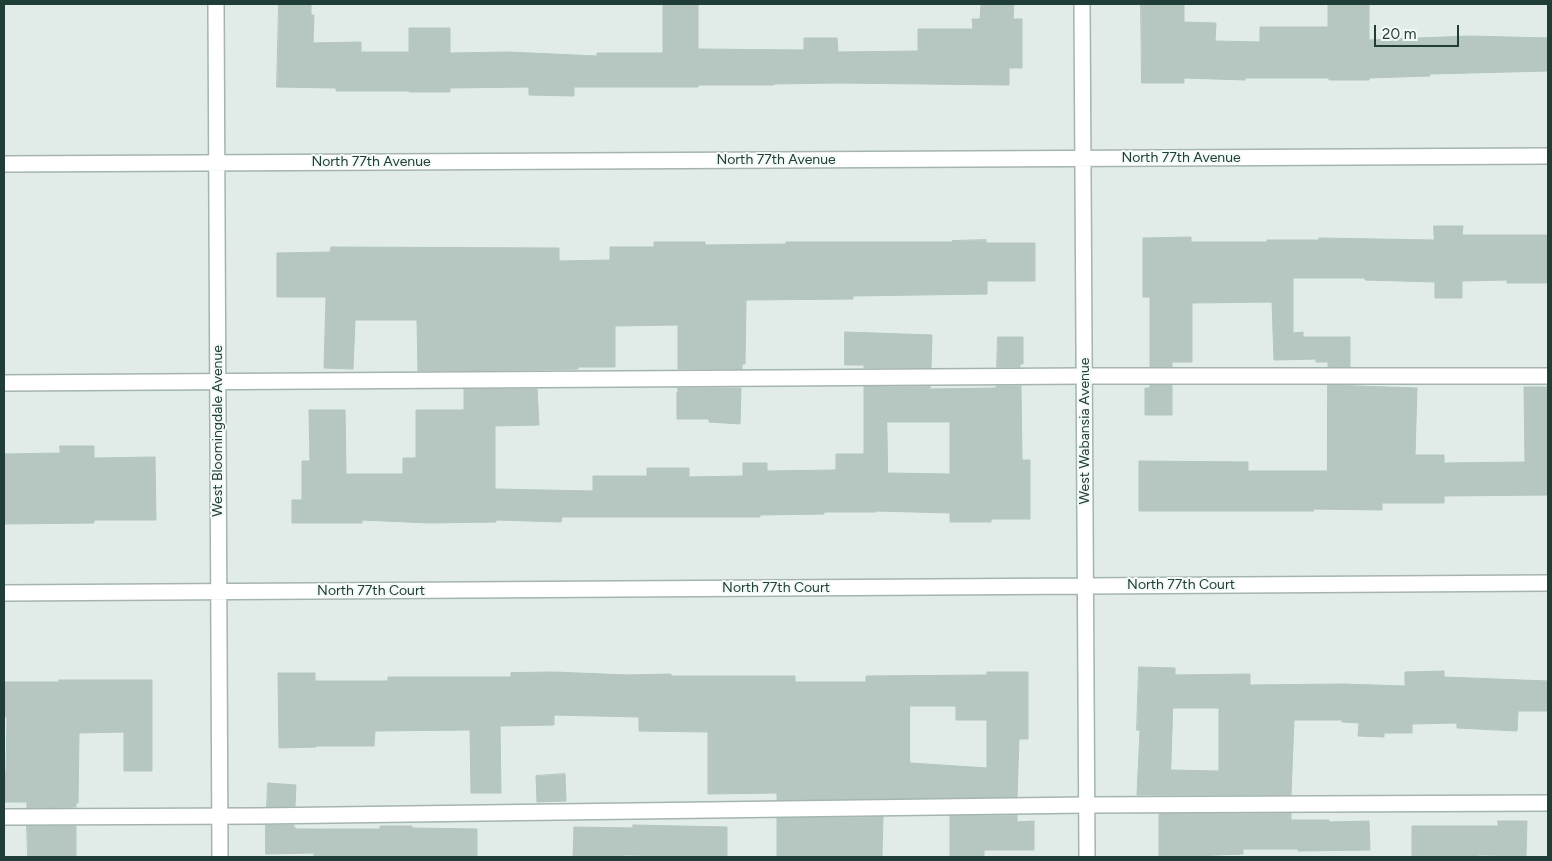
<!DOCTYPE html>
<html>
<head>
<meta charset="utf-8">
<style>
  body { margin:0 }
  #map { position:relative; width:1552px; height:861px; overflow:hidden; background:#e1ece8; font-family:Figtree,sans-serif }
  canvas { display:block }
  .frame { position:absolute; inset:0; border:5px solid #213d37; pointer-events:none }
  .scale { position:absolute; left:1374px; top:25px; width:85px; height:22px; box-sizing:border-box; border:2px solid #213d37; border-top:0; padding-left:6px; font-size:15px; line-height:18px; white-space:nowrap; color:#213d37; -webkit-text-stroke:4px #f2f9f6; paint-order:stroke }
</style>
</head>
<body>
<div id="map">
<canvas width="1552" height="861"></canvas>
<div class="frame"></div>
<div class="scale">20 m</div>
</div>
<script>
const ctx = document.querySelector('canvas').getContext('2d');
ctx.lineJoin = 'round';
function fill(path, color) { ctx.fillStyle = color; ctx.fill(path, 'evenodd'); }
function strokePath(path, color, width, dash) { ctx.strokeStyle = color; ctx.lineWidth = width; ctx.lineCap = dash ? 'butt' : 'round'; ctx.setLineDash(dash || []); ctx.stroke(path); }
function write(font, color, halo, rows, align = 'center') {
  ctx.font = font + ' Figtree,sans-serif'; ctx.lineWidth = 4; ctx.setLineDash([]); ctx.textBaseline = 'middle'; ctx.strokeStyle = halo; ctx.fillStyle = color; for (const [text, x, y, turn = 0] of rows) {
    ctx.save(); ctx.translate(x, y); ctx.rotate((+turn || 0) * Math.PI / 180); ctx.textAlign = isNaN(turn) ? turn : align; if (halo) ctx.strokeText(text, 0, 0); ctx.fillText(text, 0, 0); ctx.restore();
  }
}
const building = new Path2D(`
  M279,4H311V15H314L313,43L361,42V52H409V28H450V53L508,52L597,56V53H663V4H698V49L804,50V38H837L838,52L918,51V29H973L972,19H980L981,4H1014L1013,19H1022V68H1009V85L838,83L774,84V85H698V87H574V96L529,95V87L450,88V92H409V91H336V88L277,87Z
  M1141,4H1184V22L1216,23L1215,41L1260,42V27H1328V4H1369V40L1469,36L1548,38V71L1430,74V76L1369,78V80H1329V78H1245V80L1184,78V83H1142Z
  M1434,226H1463L1462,235H1548V283H1507V280L1462,281V298H1435V282L1365,280V278H1293V333L1303,332V337H1350V367H1328V362H1316V359L1274,360L1272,302L1192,303V362H1172V367H1150V297H1143V238L1191,237V242H1267V240H1319V238L1434,240Z
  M986,240V243H1035V281H987V294L853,296V299L746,300L745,364H742V369H678V325L615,326V367H578V369L537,370L418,371L417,320H355L353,369L324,368L326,297H277V253L330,252L331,247L559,248V261L610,260V247H654V242H705V245L786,244V242H952V241Z
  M845,332L932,335L931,368H864V365H845Z
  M998,337H1023V364H1020V367H997Z
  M1150,385H1172V415H1145V388H1150Z
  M1328,385L1417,388L1415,455H1444V463L1525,462L1524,387H1548V495L1444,496V503H1382V510L1313,509L1314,511H1139V461L1248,462V471H1327Z
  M930,386V389L996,388V386H1021L1022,460H1030V519H991V522H950V513L876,511V512H824V514L760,515V517H562L561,522L496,520V522L429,523L362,520V523H292V500H302V461H310L309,410H345L346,474H403V458H416V410H464V389H537L539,425L495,426V489L593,491V476H647V468H689V477L743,476V463H767V471L836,470V454H864V387ZM887,422H950V474L888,473Z
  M678,388H741L740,424L709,422V419H677V392H678Z
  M60,446H94V458L155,457L156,520H94V523L4,524V454L60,453Z
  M1139,667L1175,668V675L1250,674V685L1343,684L1405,686V672L1444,671V677L1548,681V711H1518L1517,731L1457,728V723L1412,724V733H1384V737L1358,736L1359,723L1342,722V720H1294L1291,795H1137L1140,730H1137ZM1173,708H1219V771L1171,770Z
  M554,672L628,675L671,674V676H795V682H866V676L987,675V672H1028V739H1019L1017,797L777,800V793L708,794V732L639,731V717L554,715V725L500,726L501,793H471L470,730L375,731L374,746H316V747L279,748L278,673H315V681H388V677H511V673ZM910,706H956V720H987V768L910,763Z
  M59,680H152V771H124V732L79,733L78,803H76V807L27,808V802H4V771H6L7,717H4V682H59Z
  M565,774L566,801L537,802L536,776Z
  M268,783L296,785L295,806L267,807Z
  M1291,813V820H1329V822L1369,821L1370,850L1298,851V849H1243V854L1194,856V857H1159V814Z
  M1017,815V822L1034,821V850H984V856H950V816Z
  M883,817L882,857H777V818Z
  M1498,821H1527L1526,856L1478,855V857H1412V826H1498Z
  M266,825H294V828H296V829H380V826H412V828L477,829V857H314V853L266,854Z
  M633,825L727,827V857L624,855L623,857H573L574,827L633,828Z
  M27,826H76V857H28Z`);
fill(building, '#b6c7c1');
strokePath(building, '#b3c6bf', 1);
const lane = new Path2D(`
  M4,383L1084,376H1548
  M4,817L258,816L1086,805L1548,803`);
const street = new Path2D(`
  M216,4L220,857
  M1082,4L1087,857
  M4,164L1548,156
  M4,593L1548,583`);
strokePath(lane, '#a4b4af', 18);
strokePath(street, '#a4b4af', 18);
strokePath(lane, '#fff', 15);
strokePath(street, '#fff', 15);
write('14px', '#213d37', '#f2f9f6', [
  ["North 77th Avenue",1181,158],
  ["North 77th Avenue",776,160],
  ["North 77th Avenue",371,162],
  ["West Bloomingdale Avenue",218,431,-90],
  ["West Wabansia Avenue",1085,431,-90],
  ["North 77th Court",1181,585],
  ["North 77th Court",776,588],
  ["North 77th Court",371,591]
]);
</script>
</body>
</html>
